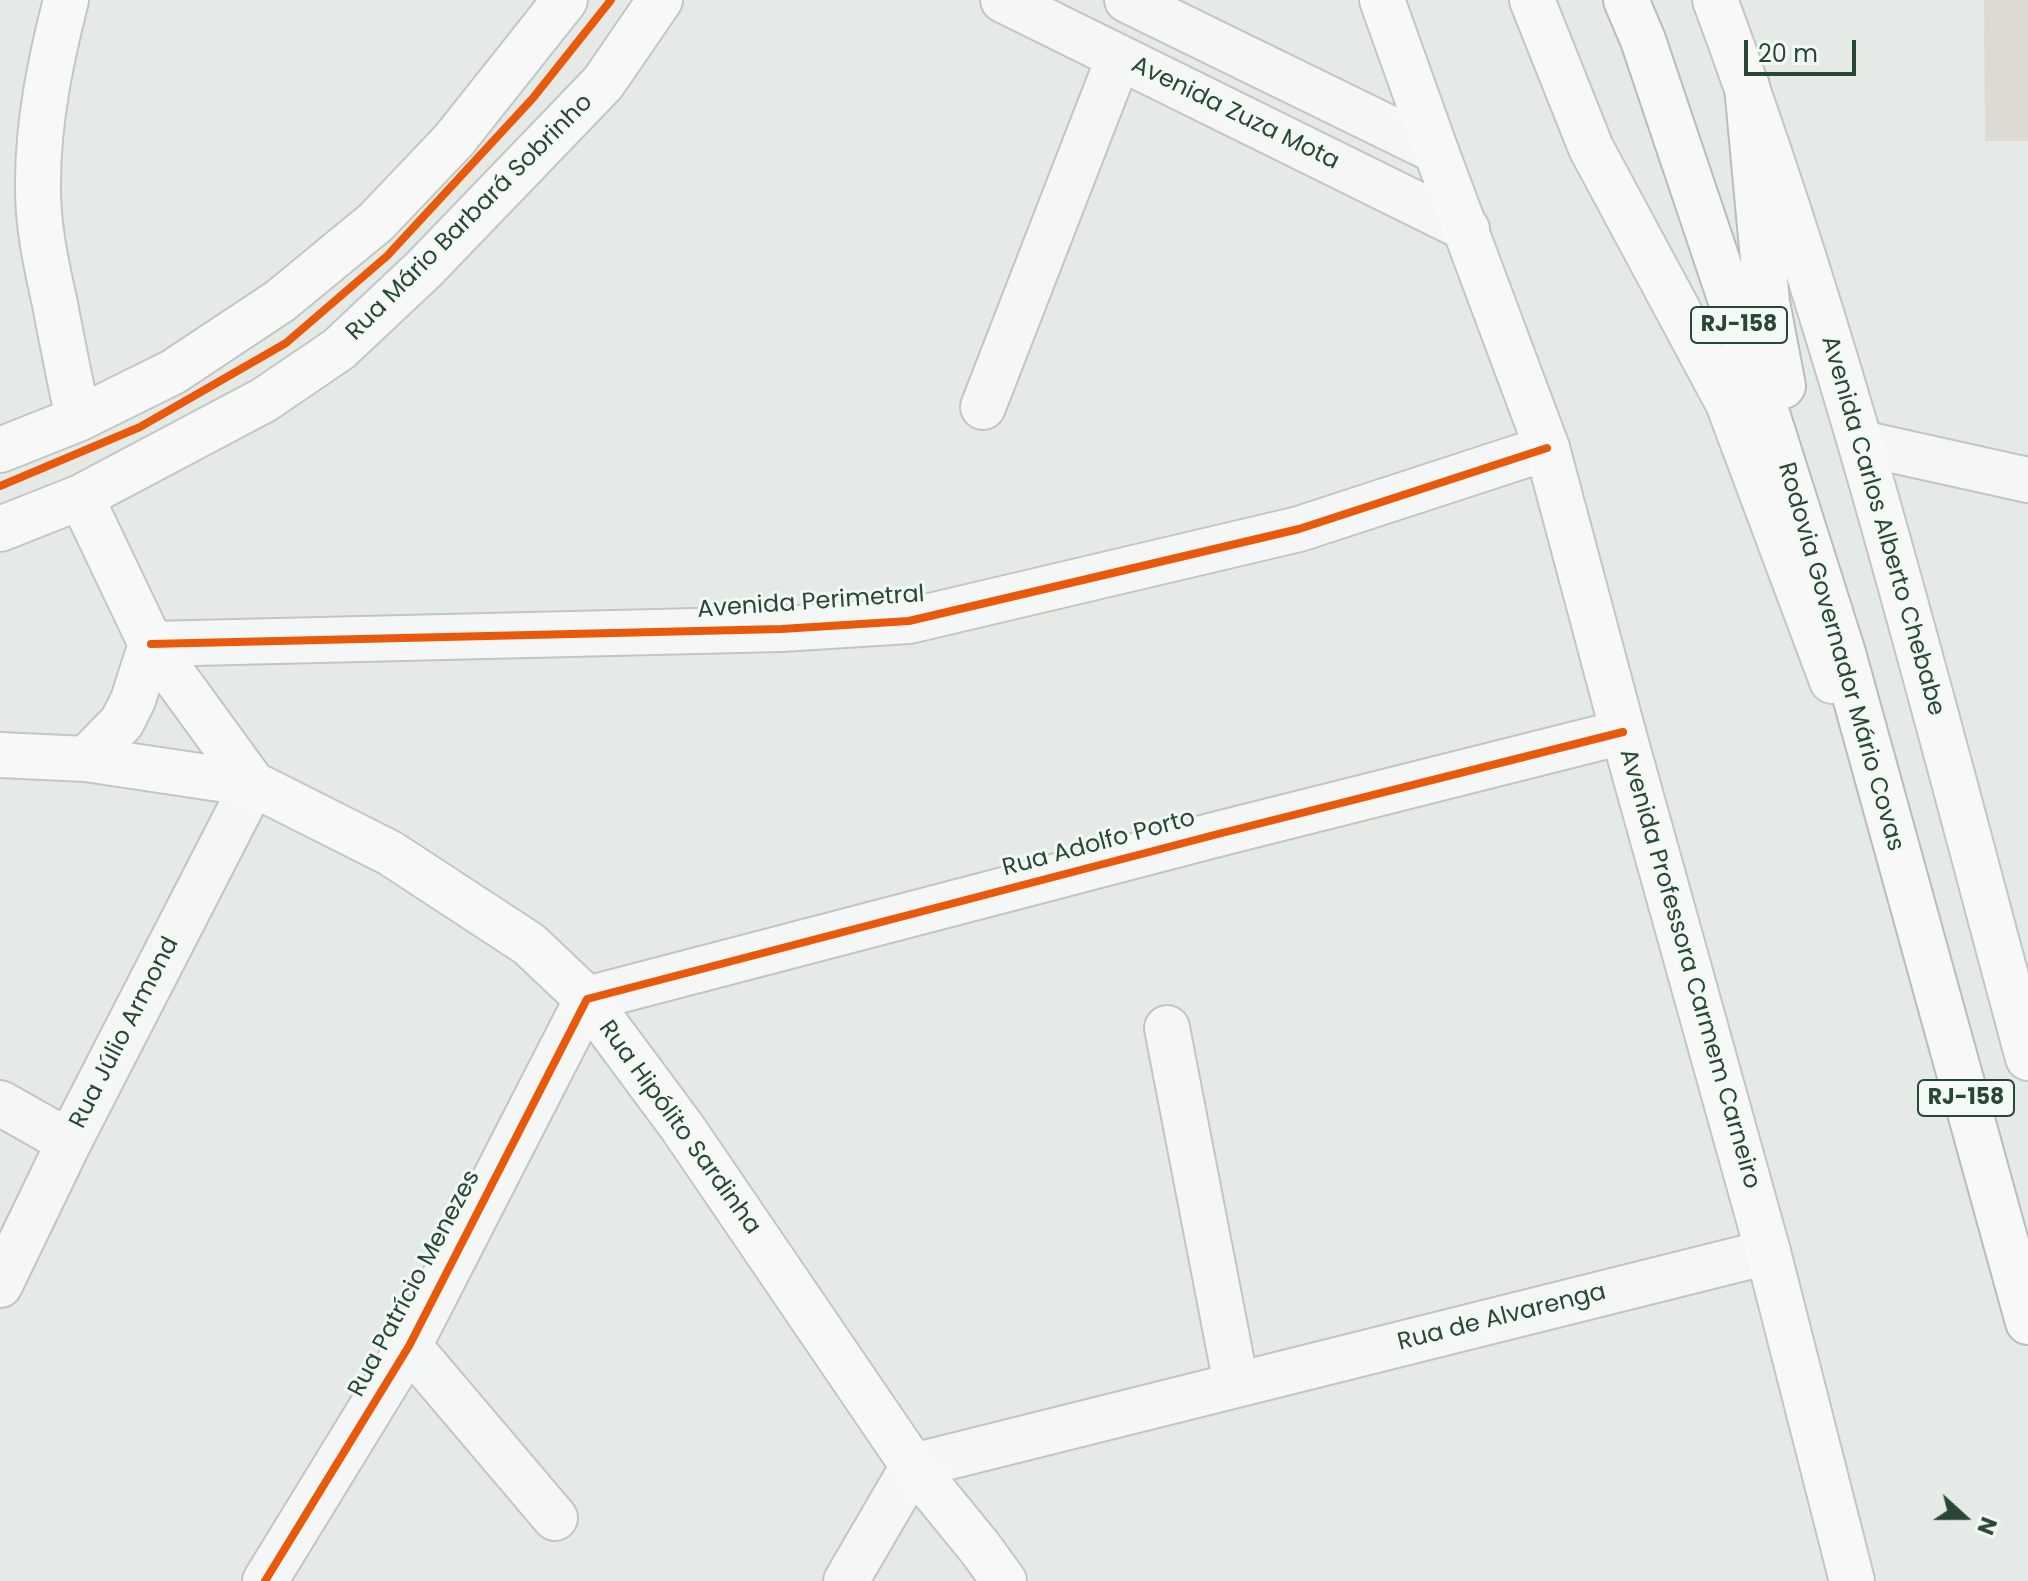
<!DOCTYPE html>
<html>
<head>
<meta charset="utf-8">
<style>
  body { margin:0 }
  #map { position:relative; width:2028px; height:1581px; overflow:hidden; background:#e5eae7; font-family:Poppins,sans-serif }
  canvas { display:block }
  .north { position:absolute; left:1924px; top:1477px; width:80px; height:80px; -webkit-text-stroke:6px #f3f9f5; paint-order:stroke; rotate:111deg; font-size:22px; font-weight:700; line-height:32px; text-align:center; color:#284734 }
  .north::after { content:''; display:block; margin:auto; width:28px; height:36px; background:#284734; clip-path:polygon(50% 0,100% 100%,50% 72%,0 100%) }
  .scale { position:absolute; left:1744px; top:40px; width:112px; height:36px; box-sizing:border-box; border:4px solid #284734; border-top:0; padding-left:10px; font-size:24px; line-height:28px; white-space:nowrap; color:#284734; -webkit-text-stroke:6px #f3f9f5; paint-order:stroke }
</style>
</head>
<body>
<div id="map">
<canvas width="2028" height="1581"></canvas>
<div class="north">N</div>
<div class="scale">20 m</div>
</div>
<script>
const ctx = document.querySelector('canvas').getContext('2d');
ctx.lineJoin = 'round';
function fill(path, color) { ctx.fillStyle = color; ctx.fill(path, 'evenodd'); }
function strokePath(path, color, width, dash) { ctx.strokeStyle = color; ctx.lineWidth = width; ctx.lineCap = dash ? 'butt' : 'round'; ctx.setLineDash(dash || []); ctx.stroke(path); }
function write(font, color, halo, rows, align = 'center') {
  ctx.font = font + ' Poppins,sans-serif'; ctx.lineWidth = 6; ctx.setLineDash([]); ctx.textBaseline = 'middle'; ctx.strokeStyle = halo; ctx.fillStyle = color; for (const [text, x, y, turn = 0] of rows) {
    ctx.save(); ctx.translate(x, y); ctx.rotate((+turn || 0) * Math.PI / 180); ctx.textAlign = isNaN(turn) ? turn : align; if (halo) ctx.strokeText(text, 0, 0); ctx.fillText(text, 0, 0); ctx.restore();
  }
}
fill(new Path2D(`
  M1984,0H2028V141H1985Z`), '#dddad3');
const minor = new Path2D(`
  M1003,0L1467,229
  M1127,0L1436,151
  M983,407L1119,57
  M1861,443L2028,480
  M151,644L781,629L909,621L1299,529L1547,448
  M1167,1028L1236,1384
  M0,1103L69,1142
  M0,1285L69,1142L253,784
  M409,1346L555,1518
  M265,1581L409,1346L587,999L1218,834L1623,732
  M846,1581L913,1466L1768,1252`);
const major = new Path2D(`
  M66,0C51,59 38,121 38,182C37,223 46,264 55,304C62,342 70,380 78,419
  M1382,0L1436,151L1547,448L1623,732L1768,1252L1852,1581
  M1532,0L1591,148L1728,403L1832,681
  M1715,0C1844,345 1932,704 2028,1058
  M0,450L78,419L173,372L280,301L376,222L454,140L565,0
  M81,497L151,644L253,784
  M0,529L81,497L264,400L339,349L424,269L603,83L660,0
  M0,755L86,759L253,784L390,853L529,944L587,999L682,1127L913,1466L980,1548L1004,1581
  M86,759L122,722L133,700L151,644`);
const highway = new Path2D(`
  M1626,0L1643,40L1737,319L1843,653L2028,1322
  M1747,86L1767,302L1783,386`);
strokePath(minor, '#c1c6c3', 48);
strokePath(major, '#c1c8c4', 48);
strokePath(highway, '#b7bfba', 48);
strokePath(minor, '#f4f7f5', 44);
strokePath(major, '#f8f8f8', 44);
strokePath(highway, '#f8f8f8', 44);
strokePath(new Path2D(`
  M0,486L140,427L286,343L387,256L533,98L611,0
  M151,644L781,629L909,621L1299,529L1547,448
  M265,1581L409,1346L587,999L1218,834L1623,732`), '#e8590c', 8);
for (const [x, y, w] of [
  [1739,325,96],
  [1966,1098,96]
]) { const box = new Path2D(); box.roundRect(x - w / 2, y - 18, w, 36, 6); ctx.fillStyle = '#f3f9f5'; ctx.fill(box); strokePath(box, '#284734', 2); }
write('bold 22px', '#284734', null, [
  ["RJ-158",1739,325],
  ["RJ-158",1966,1098]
]);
write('24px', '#284734', '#f3f9f5', [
  ["Avenida Zuza Mota",1235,114,26],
  ["Rua Mário Barbará Sobrinho",470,218,-45],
  ["Avenida Carlos Alberto Chebabe",1882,526,74],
  ["Avenida Perimetral",811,603,-4],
  ["Rodovia Governador Mário Covas",1840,657,74],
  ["Rua Adolfo Porto",1099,844,-15],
  ["Avenida Professora Carmem Carneiro",1689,969,74],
  ["Rua Júlio Armond",125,1033,-63],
  ["Rua Hipólito Sardinha",679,1128,54],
  ["Rua Patrício Menezes",415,1284,-62],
  ["Rua de Alvarenga",1502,1318,-14]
]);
</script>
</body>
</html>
